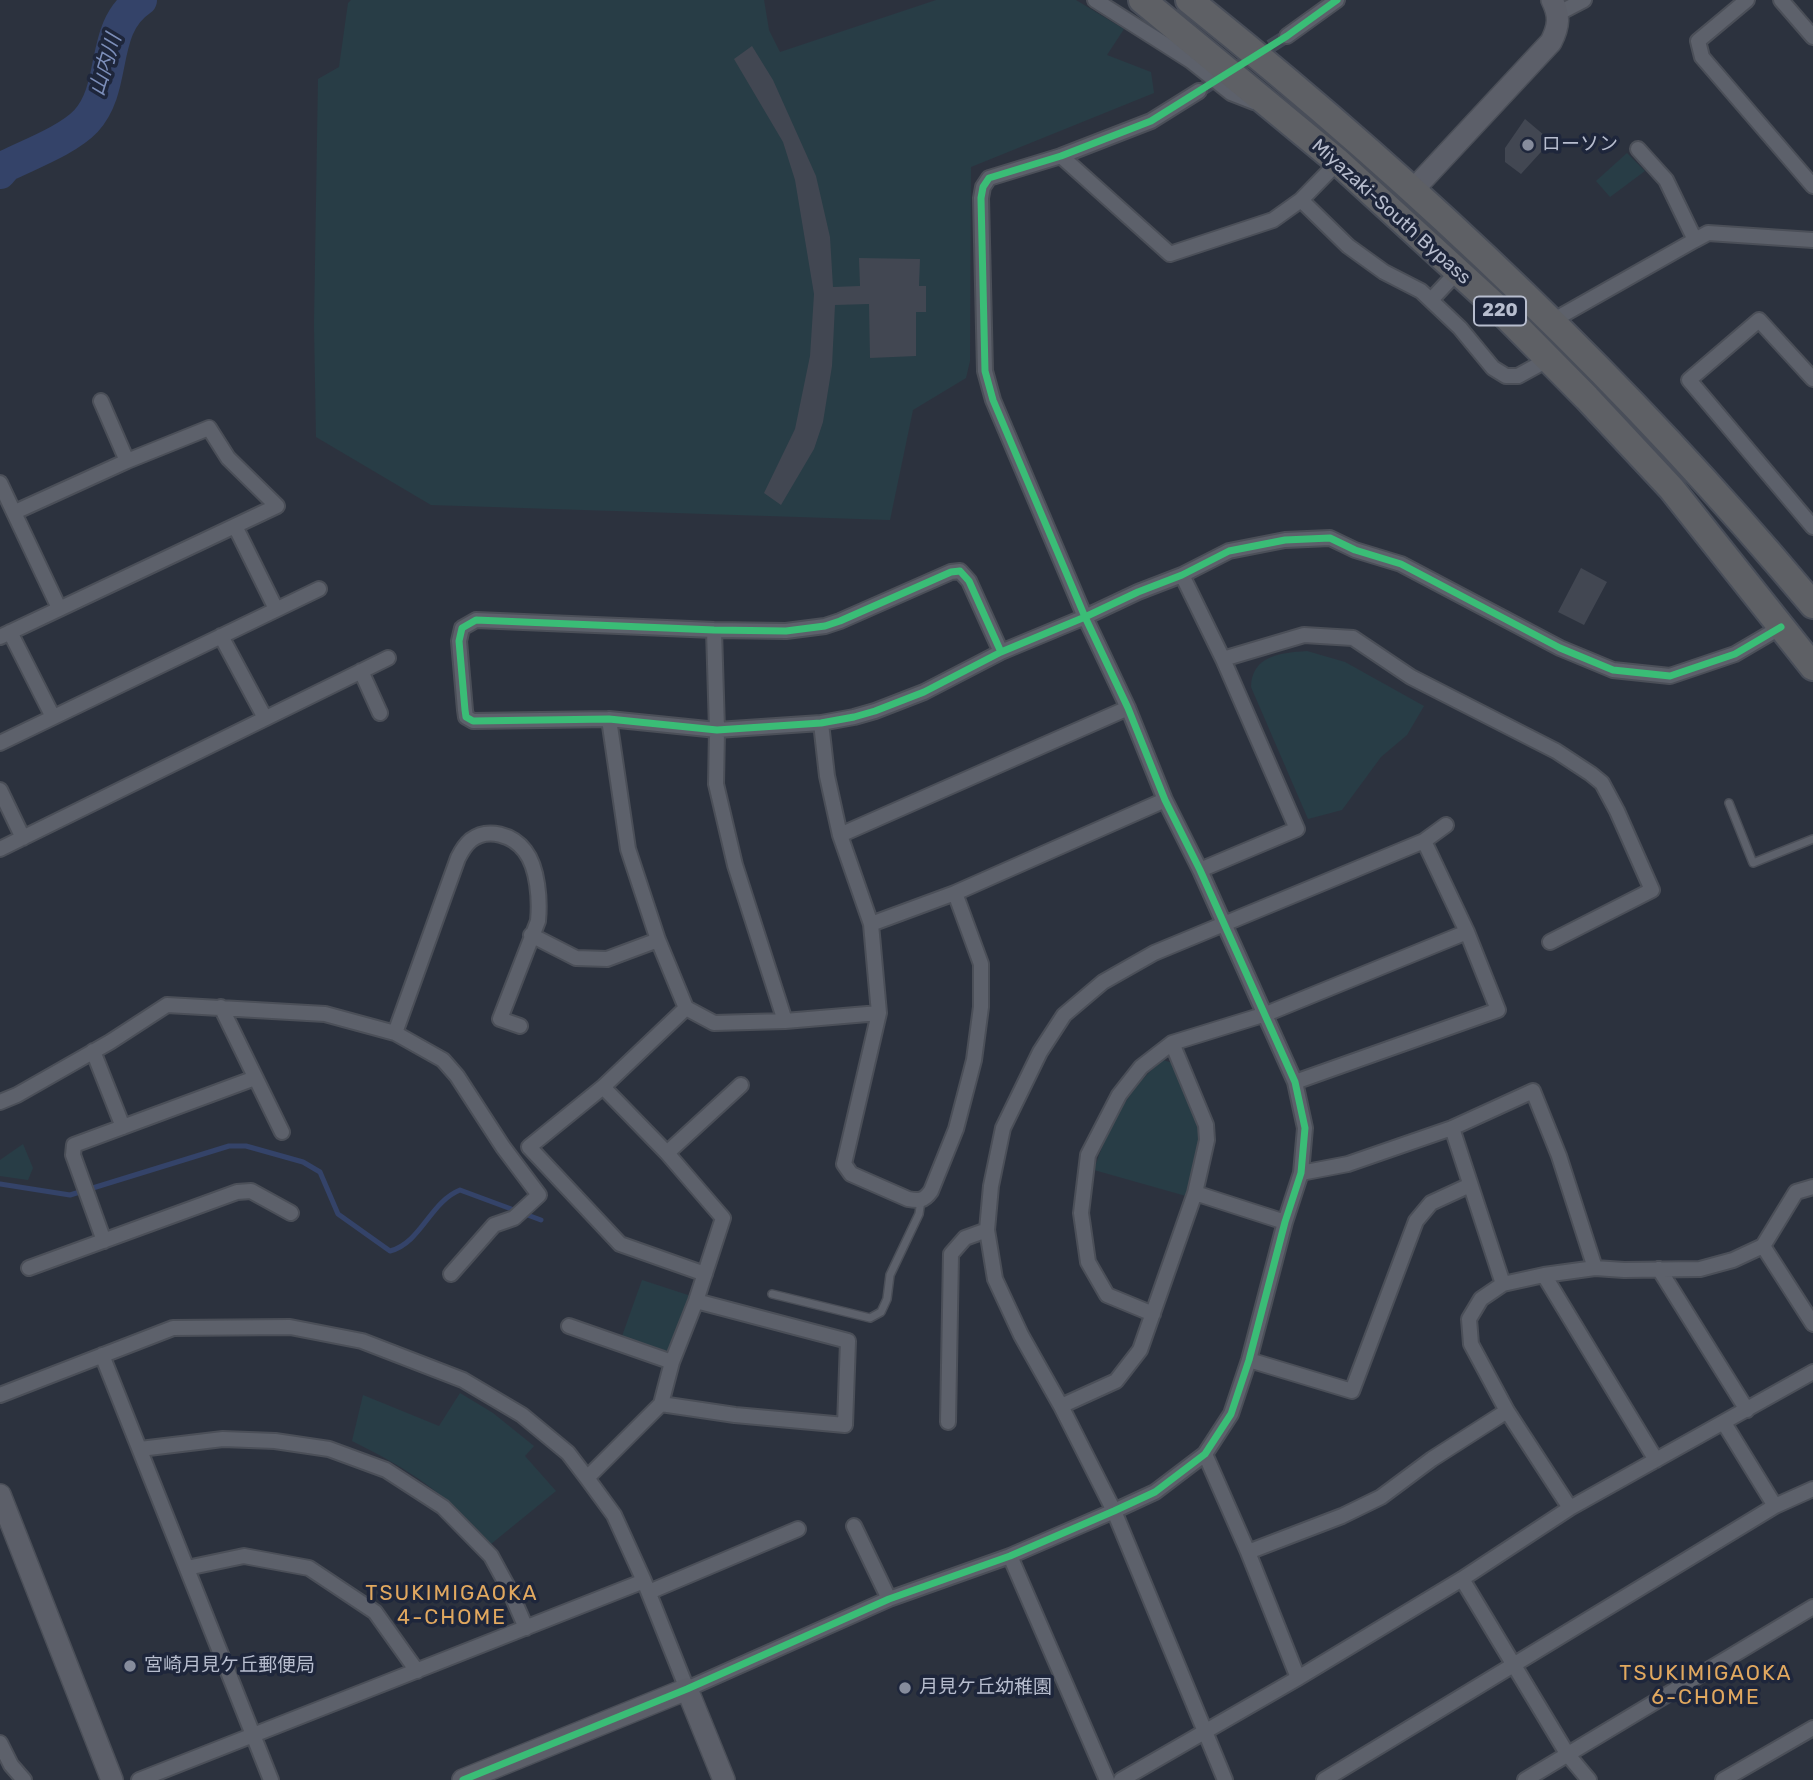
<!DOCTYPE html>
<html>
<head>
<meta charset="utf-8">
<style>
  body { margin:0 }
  canvas { display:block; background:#2c323e }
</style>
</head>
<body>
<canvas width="1813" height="1780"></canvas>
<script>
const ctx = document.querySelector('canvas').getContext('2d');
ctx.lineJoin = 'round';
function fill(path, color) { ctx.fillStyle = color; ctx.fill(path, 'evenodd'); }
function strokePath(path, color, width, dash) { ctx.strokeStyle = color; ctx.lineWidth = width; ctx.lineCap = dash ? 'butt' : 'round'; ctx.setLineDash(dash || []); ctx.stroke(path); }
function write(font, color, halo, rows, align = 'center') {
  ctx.font = font + ' Rubik,"Noto Sans JP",sans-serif'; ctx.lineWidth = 7; ctx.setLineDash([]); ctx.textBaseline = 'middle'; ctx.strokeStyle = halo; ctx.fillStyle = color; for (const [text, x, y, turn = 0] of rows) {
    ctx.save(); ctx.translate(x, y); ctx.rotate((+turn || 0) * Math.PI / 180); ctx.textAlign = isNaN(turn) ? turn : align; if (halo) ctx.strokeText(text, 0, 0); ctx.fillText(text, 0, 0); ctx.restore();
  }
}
fill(new Path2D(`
  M351,0H764L769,30L780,52L936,0H1076L1124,29L1107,55L1151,72L1154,93L971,167L970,361L966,378L913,410L890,520L431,505L316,437L314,325L318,79L339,67L348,3Z
  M1627,153L1645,171L1610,197L1596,181Z
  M1307,651L1345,662L1424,706L1407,735L1381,757L1342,810L1308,819L1251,687C1252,655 1281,653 1307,651Z
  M1163,1060L1173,1063L1199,1126L1200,1143L1186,1196L1094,1170C1107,1129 1129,1087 1163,1060Z
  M23,1144L33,1168L28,1180L0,1176V1160Z
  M642,1280L688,1295V1302L669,1350L660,1353L621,1339Z
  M460,1393L493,1413L534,1446L525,1456L556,1491L491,1544C447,1495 411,1470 352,1441L363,1395L439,1426Z`), '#283d46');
strokePath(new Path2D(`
  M0,1184L70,1195L229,1146H246L303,1162L320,1172L338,1214L390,1251C421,1243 430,1202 460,1190L541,1220`), '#344369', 5);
strokePath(new Path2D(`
  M0,173L6,166C30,154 68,140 86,121C118,86 99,28 141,0`), '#344369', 32);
fill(new Path2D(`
  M752,46L773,80L816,176L830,237L833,287L860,286L859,258L920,259L919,286H926V312H916V356L870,358L869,304L835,305L832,366L823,422L814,449L781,505L764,493L795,429L810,356L814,294L795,180L783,142L734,59Z
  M1525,119L1551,141L1521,174L1505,162V148Z
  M1581,568L1607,582L1584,625L1558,612Z`), '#424752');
strokePath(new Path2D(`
  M1199,91L1287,36`), '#414754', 14, [14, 7]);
const lane = new Path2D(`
  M1729,803L1753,863L1813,839
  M772,1294L870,1318L881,1312L887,1299L890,1275L919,1214L921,1200`);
const street = new Path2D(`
  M1095,0L1191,61L1231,93L1254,102
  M1747,0L1698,41L1702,57L1813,186
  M1781,0L1813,37
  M1559,13L1584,0
  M1287,36L1337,0
  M1061,156L1170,254L1273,220L1301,200L1338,162
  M1301,200L1348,246L1384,272L1421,291L1460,328L1493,368L1506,376H1518L1549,359
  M1695,240L1708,233L1813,240
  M1431,300L1458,271
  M1552,321L1695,240L1666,180L1638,149
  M1813,379L1759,320L1689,380L1813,527
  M101,401L127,461
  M0,483L59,608
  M235,526L276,609
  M1182,575L1223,659L1297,829L1200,870
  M714,630L717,730L716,784L735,865L785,1021
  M10,632L53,717
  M221,636L265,718
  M0,637L277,506L228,458L209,428L127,461L15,512
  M1001,652L969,581L960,571L951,572L840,621L825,626L786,631L714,630L476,620L462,628L459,641L465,710L466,717L473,721L609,719L717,730L821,723L854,717L875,711L924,692L1001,652L1085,617L1138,592L1182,575L1229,551L1285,540L1330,538L1355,550L1401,564L1560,648L1613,670L1670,676L1735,654L1781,627
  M1223,659L1304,635L1353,638L1411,677L1556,751L1591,774L1602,783L1617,811L1652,890L1550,942
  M361,671L380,713
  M609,719L628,849L658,940L686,1008L714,1023L785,1021L879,1013
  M821,723L827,776L840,835L871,924L879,1013L844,1164L851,1174L908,1199C919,1201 924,1201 931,1191L956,1129L974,1060L981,1007V964L955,893
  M0,743L319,589
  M0,790L23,838
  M840,835L1128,708
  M0,849L388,658
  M871,924L955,893L1165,800
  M531,935L576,958L607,959L658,940
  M221,1007L282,1132
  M686,1008L603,1087L529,1147L620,1244L705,1274
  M395,1033L458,858C461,852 465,845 471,840C488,827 513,835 525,851C538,868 540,900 538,921L500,1019L520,1026
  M1172,1043L1206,1125L1207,1140L1195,1193
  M93,1051L123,1127
  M1295,1082L1498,1010L1467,932L1424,841
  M0,1102L17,1095L110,1042L167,1005L325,1014L395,1033L443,1060L457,1076L503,1147L539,1195L514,1218L494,1225L451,1274
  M1452,1128L1503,1284
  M667,1153L741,1085
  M1301,1173L1348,1164L1452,1128L1533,1091L1559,1156L1595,1268
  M104,1241L73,1155L74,1145L255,1078
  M1763,1246L1813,1324
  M29,1268L237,1192L251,1191L291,1213
  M1659,1269L1747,1410
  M1544,1275L1656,1460
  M1153,1314L1107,1295L1088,1262L1081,1213L1088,1155L1119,1095L1141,1067L1172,1043L1266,1014L1467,932
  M569,1326L672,1362
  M102,1355L271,1780
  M1249,1360L1352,1391L1416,1221L1431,1203L1470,1185
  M0,1395L173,1328L290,1327L362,1341L463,1380L522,1415L568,1453L587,1478L614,1515L644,1581L687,1689L889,1599L1010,1556L1114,1511L1155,1492L1205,1454L1231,1414L1249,1360L1285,1222L1301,1173L1305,1128L1295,1082L1200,870L1165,800L1128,708L1085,617L993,400L985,371L981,198L983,187L989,178L1061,156L1151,121L1199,91
  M661,1404L735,1415L845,1425L848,1341L696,1301
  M1061,1406L1116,1381L1140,1350L1195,1193L1285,1222
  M948,1422L951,1254L965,1238L987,1230
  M1724,1423L1775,1506
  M140,1449L223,1439L275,1441L329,1449L386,1470L443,1507L491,1556L510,1591L526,1628
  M1205,1454L1248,1552L1298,1678
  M587,1478L661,1404L672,1362L696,1301L723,1218L667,1153L603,1087
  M1570,1508L1507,1411L1471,1344L1469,1319L1481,1299L1503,1284L1544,1275L1595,1268L1624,1270L1700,1269L1733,1260L1763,1246L1796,1192L1813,1187
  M854,1526L889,1599
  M1248,1552L1342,1516L1381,1497L1432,1459L1507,1411
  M1010,1556L1107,1780
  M187,1568L244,1556L309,1568L375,1612L417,1671
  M1462,1579L1568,1755L1589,1780
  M649,1592L798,1529
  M0,1743L11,1765L24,1780
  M139,1780L644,1581
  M1121,1780L1298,1678L1462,1579L1570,1508L1813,1372
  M1225,1780L1114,1511L1061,1406L1021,1335L995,1279L987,1230L991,1186L1003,1128L1040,1052L1064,1015L1103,982L1154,953L1424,841L1446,825
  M1324,1780L1775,1506L1813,1489
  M1525,1780L1813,1607
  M1723,1780L1813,1728`);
const secondary = new Path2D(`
  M1413,190L1551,42C1559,26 1560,16 1552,0
  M0,1495L112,1780
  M463,1780L687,1689L724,1780`);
const highway = new Path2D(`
  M1142,0L1338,162L1502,312L1587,398L1671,488L1813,667
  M1189,0C1415,181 1627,382 1813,605`);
strokePath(lane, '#4b4f58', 10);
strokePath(street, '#4b4f58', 18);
strokePath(secondary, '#4b4f58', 24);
strokePath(highway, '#494e59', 30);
strokePath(lane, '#5d616b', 7);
strokePath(street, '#5d616b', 14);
strokePath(secondary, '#5c5f69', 21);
strokePath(highway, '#5e6065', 26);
strokePath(new Path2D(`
  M1001,652L969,581L960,571L951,572L840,621L825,626L786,631L714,630L476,620L462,628L459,641L465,710L466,717L473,721L609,719L717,730L821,723L854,717L875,711L924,692L1001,652L1085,617L1138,592L1182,575L1229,551L1285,540L1330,538L1355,550L1401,564L1560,648L1613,670L1670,676L1735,654L1781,627
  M463,1780L687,1689L889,1599L1010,1556L1114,1511L1155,1492L1205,1454L1231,1414L1249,1360L1285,1222L1301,1173L1305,1128L1295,1082L1200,870L1165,800L1128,708L1085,617L993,400L985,371L981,198L983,187L989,178L1061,156L1151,121L1287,36L1337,0`), '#3abd76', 7);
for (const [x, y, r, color] of [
  [1528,145,7,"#868c9c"],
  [130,1666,7,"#868c9c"],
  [905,1688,7,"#868c9c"]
]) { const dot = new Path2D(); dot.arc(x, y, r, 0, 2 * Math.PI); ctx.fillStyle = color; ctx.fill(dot); strokePath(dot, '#1e263b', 2.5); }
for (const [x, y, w] of [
  [1500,311,52]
]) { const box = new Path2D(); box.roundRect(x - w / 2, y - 14.5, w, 29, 5); ctx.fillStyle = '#1e263b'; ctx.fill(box); strokePath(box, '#b7bdce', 2); }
write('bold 18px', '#b7bdce', null, [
  ["220",1500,311]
]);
write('19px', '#b7bdce', '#1e263b', [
  ["ローソン",1542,145],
  ["宮崎月見ケ丘郵便局",144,1666],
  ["月見ケ丘幼稚園",919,1688]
], 'left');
write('19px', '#b7bdce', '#1e263b', [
  ["Miyazaki-South Bypass",1391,212,42]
]);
write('italic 21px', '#7c8eb9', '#1e263b', [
  ["山内川",106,65,-73]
]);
ctx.letterSpacing = '2px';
write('21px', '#e1a85f', '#1e263b', [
  ["TSUKIMIGAOKA",452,1594],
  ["4-CHOME",452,1618],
  ["TSUKIMIGAOKA",1706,1674],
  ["6-CHOME",1706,1698]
]);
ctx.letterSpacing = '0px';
</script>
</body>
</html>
